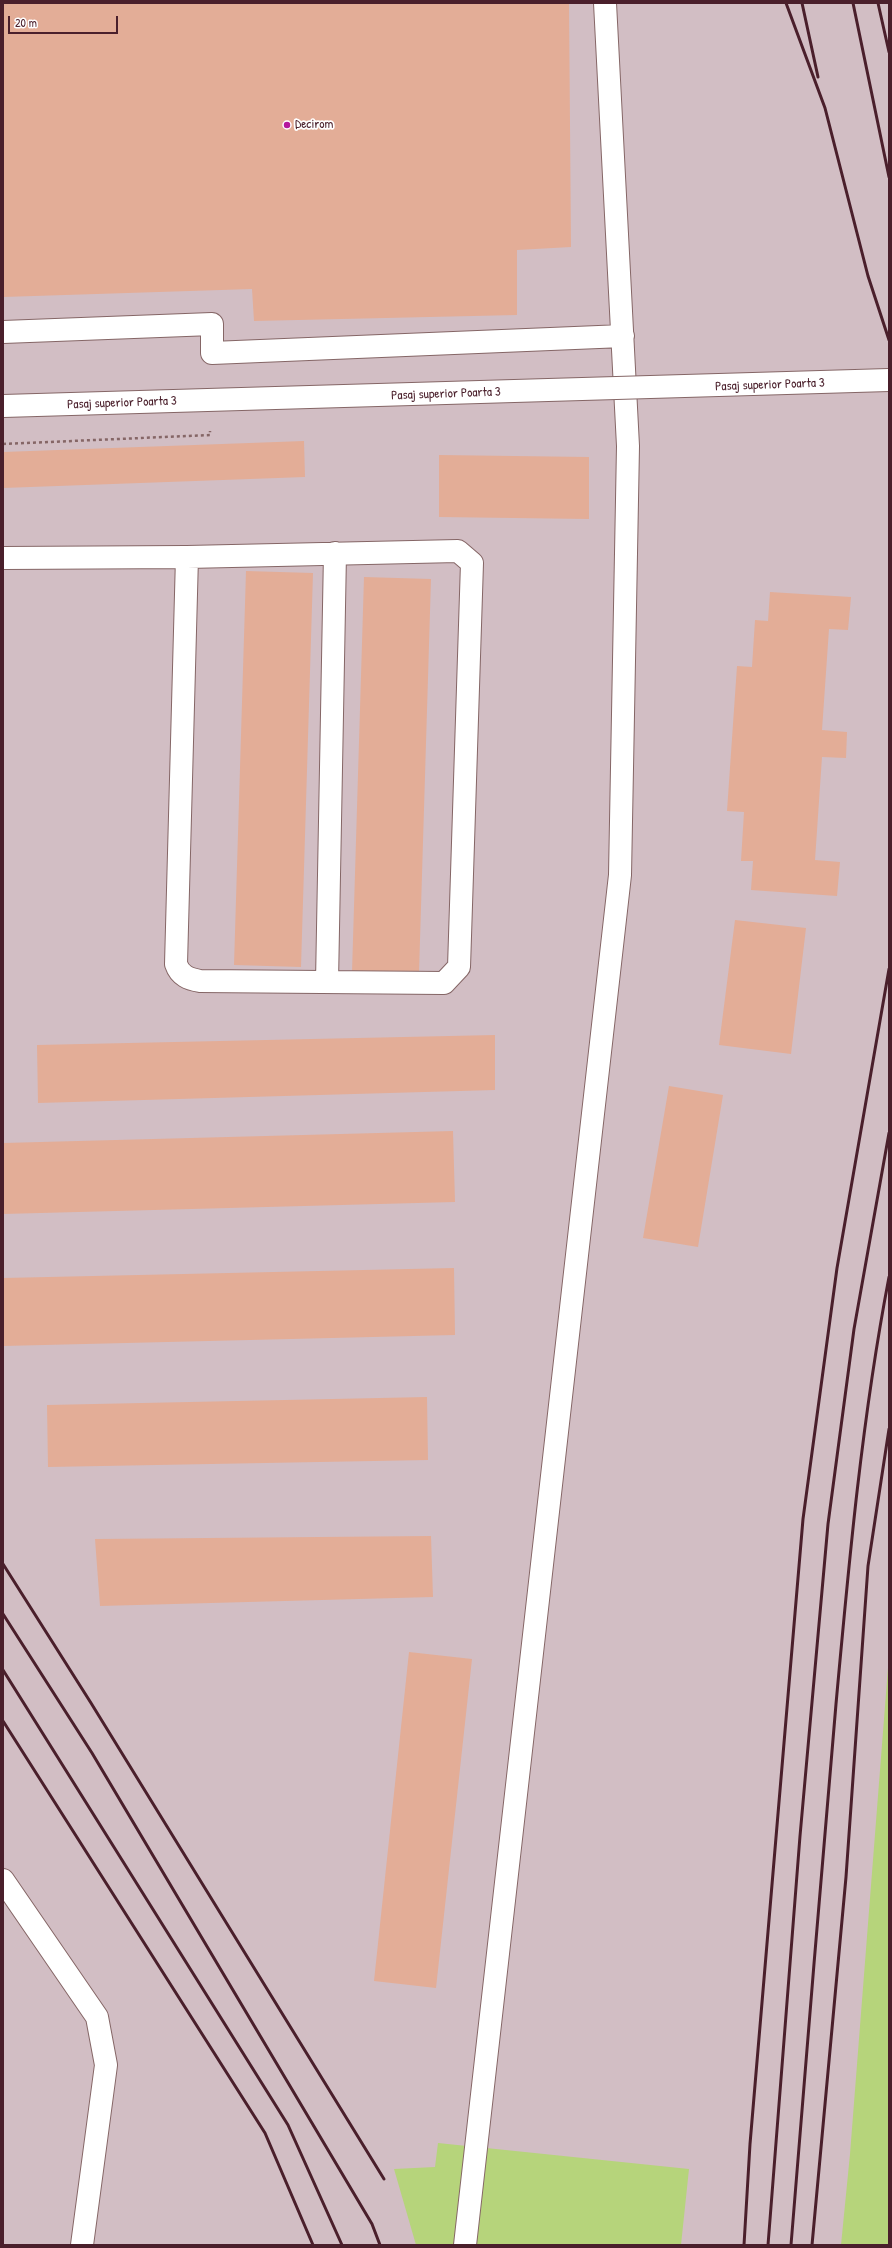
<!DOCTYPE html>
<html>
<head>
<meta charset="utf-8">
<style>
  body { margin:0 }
  #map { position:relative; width:892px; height:2248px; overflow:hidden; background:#f3ebd5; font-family:"Patrick Hand",sans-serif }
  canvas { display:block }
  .frame { position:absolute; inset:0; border:4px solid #4a1f2b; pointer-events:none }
  .scale { position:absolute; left:8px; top:16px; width:110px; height:18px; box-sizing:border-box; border:2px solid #4a1f2b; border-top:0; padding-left:5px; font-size:12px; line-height:14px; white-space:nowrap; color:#4a1f2b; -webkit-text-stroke:3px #fff; paint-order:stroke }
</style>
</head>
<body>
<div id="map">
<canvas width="892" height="2248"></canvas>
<div class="frame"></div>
<div class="scale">20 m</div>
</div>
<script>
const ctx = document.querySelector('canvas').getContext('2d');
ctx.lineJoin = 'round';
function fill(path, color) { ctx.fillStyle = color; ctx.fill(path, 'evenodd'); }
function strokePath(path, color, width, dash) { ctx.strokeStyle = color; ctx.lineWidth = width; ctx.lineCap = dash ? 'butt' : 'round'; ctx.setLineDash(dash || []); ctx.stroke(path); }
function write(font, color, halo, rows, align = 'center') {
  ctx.font = font + ' "Patrick Hand",sans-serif'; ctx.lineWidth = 3.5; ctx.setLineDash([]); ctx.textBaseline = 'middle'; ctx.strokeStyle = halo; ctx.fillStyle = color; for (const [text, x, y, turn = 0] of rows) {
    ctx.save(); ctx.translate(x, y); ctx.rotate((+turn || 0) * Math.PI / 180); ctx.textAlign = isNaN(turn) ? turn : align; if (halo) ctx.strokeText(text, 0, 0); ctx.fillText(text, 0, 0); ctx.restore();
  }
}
fill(new Path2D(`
  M3,3H889V2245H3Z`), '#d2bec4');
fill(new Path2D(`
  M889,1655V2245H841L850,2154Z
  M438,2143L689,2169L681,2245H416L394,2169L435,2167Z`), '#b6d47b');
fill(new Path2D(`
  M3,3H569L571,247L517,250V315L254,321L252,289L3,297Z
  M304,441L305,477L3,488V452Z
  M439,455L589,457V519L439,517Z
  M246,571L313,573L301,967L234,965Z
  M364,577L431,579L419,973L352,972Z
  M770,592L851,597L848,630L829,629L822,730L847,732L846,758L822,757L815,860L840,862L837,896L751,890L753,861H741L744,812L727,811L737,666L752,667L755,620L768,621Z
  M735,920L806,928L791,1054L719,1045Z
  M495,1035V1090L38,1103L37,1045Z
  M669,1086L723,1095L698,1247L643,1238Z
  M453,1131L455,1202L3,1214V1143Z
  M454,1268L455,1335L3,1346V1278Z
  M427,1397L428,1460L48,1467L47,1405Z
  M431,1536L433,1597L100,1606L95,1539Z
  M409,1652L472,1659L436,1988L374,1981Z`), '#e3ad97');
const lane = new Path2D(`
  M3,332L212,324V353L623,336
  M3,558L187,557L458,551L472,563L459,967L444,983L200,981C189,979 180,976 176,964L187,557
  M327,982L335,553
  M3,1880L97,2017L106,2065L82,2245
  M465,2245L620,875L628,446L605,3`);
strokePath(lane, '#856666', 24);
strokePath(new Path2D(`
  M3,444L210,435V431`), '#856666', 2.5, [3, 3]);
strokePath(lane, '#fff', 22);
strokePath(new Path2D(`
  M786,3L825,108L868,276L889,340
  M802,3L818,77
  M853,3L889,177
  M878,3L889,52
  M3,1564L91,1703L384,2179
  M3,1614L92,1753L372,2224L380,2245
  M3,1670L288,2125L342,2245
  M3,1721L265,2133L313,2245
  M744,2245L750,2144L803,1519L837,1268L889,969
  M768,2245L800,1836L828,1524L854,1329L889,1133
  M791,2245C806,2065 820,1884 836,1704C849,1561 862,1418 889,1277
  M812,2245L846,1877L868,1566L889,1429`), '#4a1f2b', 3);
const laneBridge = new Path2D(`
  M3,406L889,380`);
strokePath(laneBridge, '#856666', 24, []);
strokePath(laneBridge, '#fff', 22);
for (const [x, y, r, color] of [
  [287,125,4,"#b5179e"]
]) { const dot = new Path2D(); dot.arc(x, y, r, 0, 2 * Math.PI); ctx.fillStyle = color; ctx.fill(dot); strokePath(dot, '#fff', 1.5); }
write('13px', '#4a1f2b', '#fff', [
  ["Decirom",295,125]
], 'left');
write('13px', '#4a1f2b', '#fff', [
  ["Pasaj superior Poarta 3",770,385,-2],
  ["Pasaj superior Poarta 3",446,394,-2],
  ["Pasaj superior Poarta 3",122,403,-2]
]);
</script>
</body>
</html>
